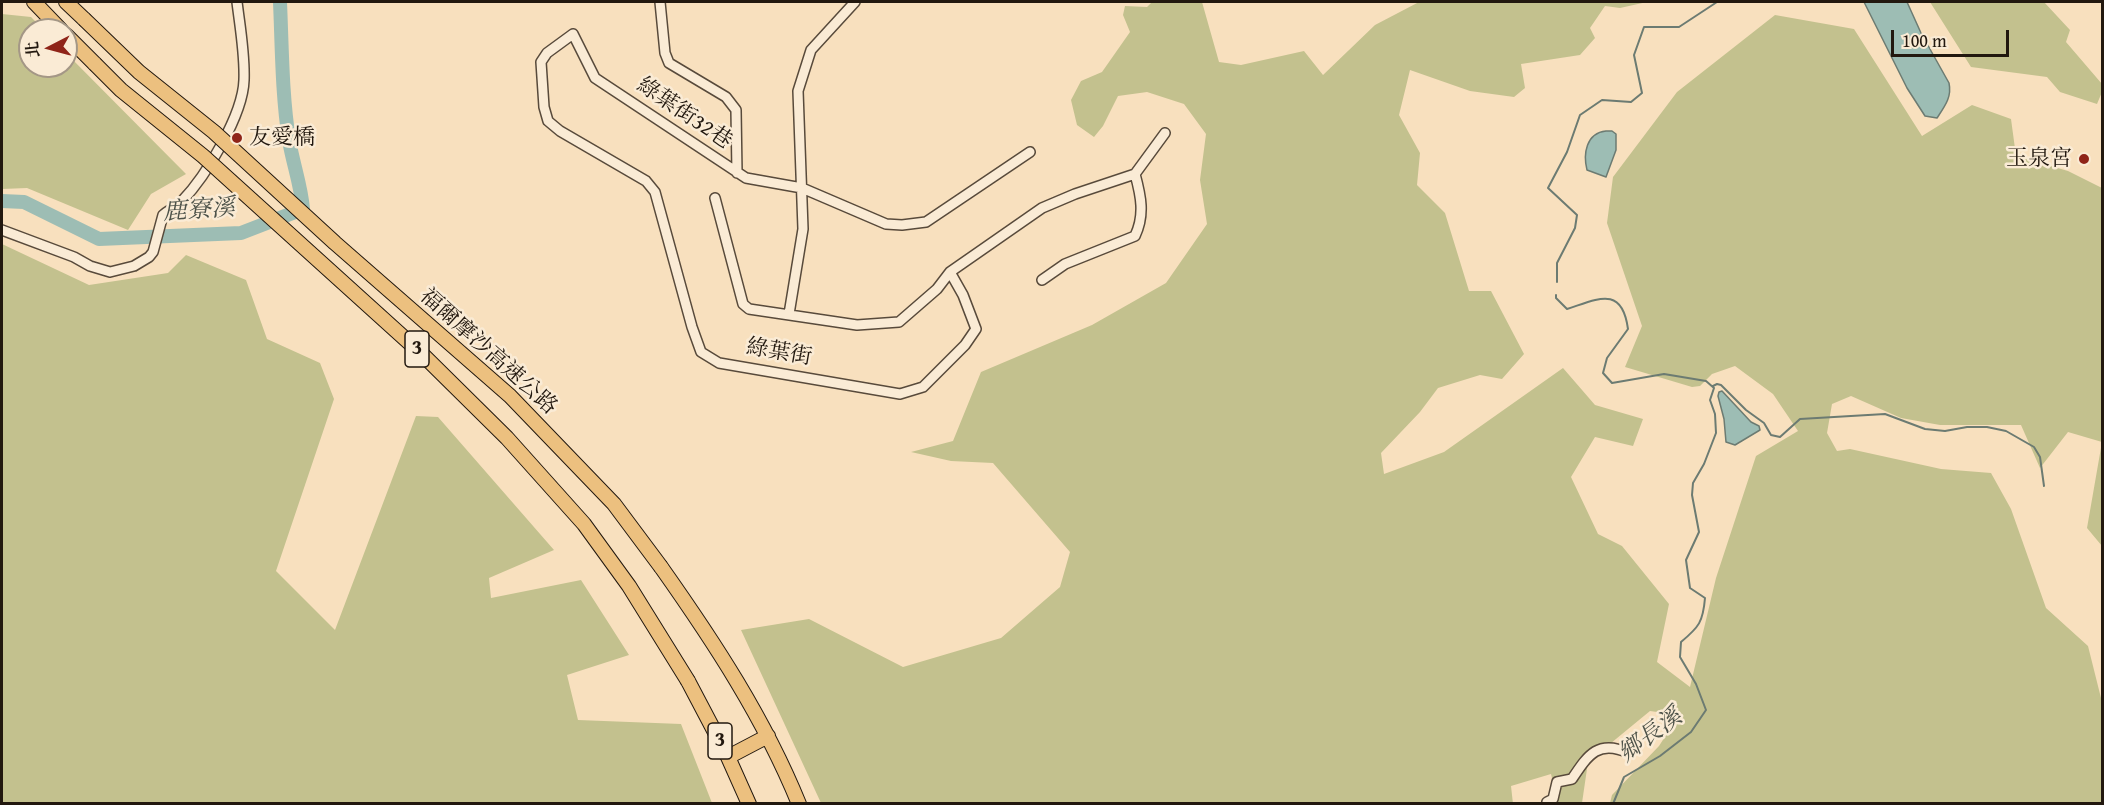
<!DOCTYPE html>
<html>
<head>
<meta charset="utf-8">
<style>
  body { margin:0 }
  #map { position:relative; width:2104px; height:805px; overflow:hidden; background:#f8e0be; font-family:"Gentium Book Plus","Noto Serif TC",serif }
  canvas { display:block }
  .frame { position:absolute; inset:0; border:3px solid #22180f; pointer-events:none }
  .north { position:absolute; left:18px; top:18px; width:60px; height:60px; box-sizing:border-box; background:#faebd5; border:2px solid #a49786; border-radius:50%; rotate:264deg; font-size:16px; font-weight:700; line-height:24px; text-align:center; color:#22180f }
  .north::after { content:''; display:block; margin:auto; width:21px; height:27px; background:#8f2418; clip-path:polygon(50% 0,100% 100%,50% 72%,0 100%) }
  .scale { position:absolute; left:1891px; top:30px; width:118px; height:27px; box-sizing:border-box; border:3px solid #22180f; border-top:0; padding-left:8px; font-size:18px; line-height:21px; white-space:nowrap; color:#22180f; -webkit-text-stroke:4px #faebd5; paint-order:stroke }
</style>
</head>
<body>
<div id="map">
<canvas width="2104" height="805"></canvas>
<div class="frame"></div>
<div class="north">北</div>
<div class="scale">100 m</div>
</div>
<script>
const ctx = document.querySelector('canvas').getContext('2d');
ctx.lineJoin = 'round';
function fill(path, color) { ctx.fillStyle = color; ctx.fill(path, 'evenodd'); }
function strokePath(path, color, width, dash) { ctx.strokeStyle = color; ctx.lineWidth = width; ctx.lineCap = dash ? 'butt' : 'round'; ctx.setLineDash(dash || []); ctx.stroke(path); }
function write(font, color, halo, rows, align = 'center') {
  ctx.font = font + ' "Gentium Book Plus","Noto Serif TC",serif'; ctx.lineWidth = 5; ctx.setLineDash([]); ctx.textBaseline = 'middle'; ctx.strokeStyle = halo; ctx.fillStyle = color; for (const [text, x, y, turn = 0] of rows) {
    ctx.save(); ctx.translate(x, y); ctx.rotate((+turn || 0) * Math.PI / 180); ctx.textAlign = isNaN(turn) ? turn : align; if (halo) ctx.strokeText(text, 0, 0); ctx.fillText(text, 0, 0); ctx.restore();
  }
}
fill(new Path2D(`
  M1152,2H1202L1219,62L1241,65L1304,51L1323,75L1375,25L1419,2H1647L1620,8L1605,6L1590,28L1595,38L1580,55L1521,64L1525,88L1514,97L1470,91L1410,70L1399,115L1420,153L1417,185L1445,213L1469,291H1491L1524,354L1502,379L1480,375L1438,388L1420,412L1381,453L1384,474L1444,452L1563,368L1595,405L1643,419L1633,446L1595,437L1571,477L1598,534L1622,546L1669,604L1657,662L1690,687L1716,578L1756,456L1798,431L1773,394L1735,366L1712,374L1700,386L1692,387L1625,367L1642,326L1607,223L1613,177L1677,92L1775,15L1854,29L1922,136L1972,105L2011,119L2016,156L2068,171L2102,188V546L2087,528L2102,442L2068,432L2040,468L2021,425H1940L1901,418L1851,396L1832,404L1827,433L1837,451L1850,449L1941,469L1991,473L2011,509L2046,608L2088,646L2102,702V803H1610L1612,795L1659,746L1679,715L1650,711L1588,762L1582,803H1558L1551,774L1511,786L1513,804L821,803L741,630L809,619L903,667L1001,638L1060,587L1070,552L993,463L951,461L911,452L953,441L981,372L1092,325L1166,283L1207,224L1200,180L1206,134L1184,104L1147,92L1118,96L1103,126L1094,137L1077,125L1071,100L1081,81L1102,72L1130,32L1123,15L1125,6L1147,7Z
  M1930,2H2044L2070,30L2066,42L2102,84V92L2097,104L2060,92L2047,77L1971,67Z
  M2,14L31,17L44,30H30V66H66V53L186,174L151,194L128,230L27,188L2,189Z
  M2,244L89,285L168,273L186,255L246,280L267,339L320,363L334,399L276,571L335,630L416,416L438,417L554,550L489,578L491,598L581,580L629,655L567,675L578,720L681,724L712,803H2Z`), '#c3c18e');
const water = new Path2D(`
  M1864,2H1907L1921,33L1949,83C1952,97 1945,106 1937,118L1925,116L1907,88Z
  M1606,131H1612L1616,134V150L1606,177L1587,170C1583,154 1586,133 1606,131Z
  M1722,391L1751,422L1759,426L1760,430L1735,445L1726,442L1724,419L1718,396L1719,392Z`);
fill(water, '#9dbdb4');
strokePath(water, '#6c7b72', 1.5);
strokePath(new Path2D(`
  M1557,282V263L1575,228L1577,215L1548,188L1567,152L1580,115L1602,100L1631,102L1642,93L1634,55L1644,27H1679L1717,2
  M1556,295V298L1567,309C1598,299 1622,285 1628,329L1607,358L1603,373L1612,383L1664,374L1706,381L1714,388L1710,400L1715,414L1716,433L1704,464L1693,483L1692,495L1699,532L1686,560L1690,588L1705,598C1703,622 1699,627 1681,642L1680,657L1696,684L1706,710L1691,732L1660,756L1624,777L1613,804
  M1713,386L1717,384L1721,385L1746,410L1764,423L1771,435L1780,437L1800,419L1885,414L1925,429L1945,431L1967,427H1987L2006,431L2034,447L2040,457L2044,486`), '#6c7b72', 2);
strokePath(new Path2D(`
  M2,201L24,202L99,239L241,233L303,209C301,185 293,164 289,140C282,95 282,48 280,2`), '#9dbdb4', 14);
const minor = new Path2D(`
  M660,2L665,53L669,63L726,97L736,110L737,173
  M1135,174L1165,133
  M715,198L743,304L749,309L857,325L899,322L937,289L950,272L1042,208L1075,194L1135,174
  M2,230L74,257L90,266L110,272L134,266L149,257L153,252L163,215C169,210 176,207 182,201C206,176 243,115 244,80C245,54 240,27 237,2
  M950,272L963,295L976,329L965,345L923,387L900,394L719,363L701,352L692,327L655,192L646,181L560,131L548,121L544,107L541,62L547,53L573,34L595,78L746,178L802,188L886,224L902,225L926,222L1030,152
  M1042,280L1065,264L1135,236C1145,215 1141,196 1135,174
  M789,314L803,229L798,91L811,50L855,2
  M1547,802L1553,799L1557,782L1572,779C1588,755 1598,739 1629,753`);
const highway = new Path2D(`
  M34,2L61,30
  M66,2L84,19
  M66,35L95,64
  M661,567C714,642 764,718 799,804
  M688,681L728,757L749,804
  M728,757L768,736`);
strokePath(minor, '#584a3b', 12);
strokePath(highway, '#22180f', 16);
strokePath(minor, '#faebd5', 9);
strokePath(highway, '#ecc07f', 14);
const highwayBridge = new Path2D(`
  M84,19L139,72L214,132L335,243L510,396L614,504L661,567
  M95,64L121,90L203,156L423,355L507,438L584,524L629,586L688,681`);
strokePath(highwayBridge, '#22180f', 16, []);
strokePath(highwayBridge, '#ecc07f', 14);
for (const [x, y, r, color] of [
  [237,138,6,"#8f2418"],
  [2084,159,6,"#8f2418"]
]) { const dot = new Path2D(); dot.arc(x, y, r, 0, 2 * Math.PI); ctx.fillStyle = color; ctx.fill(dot); strokePath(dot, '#faebd5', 2); }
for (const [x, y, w] of [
  [417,349,24],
  [720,741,24]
]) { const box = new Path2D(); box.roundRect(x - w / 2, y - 18, w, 36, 4.5); ctx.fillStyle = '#faebd5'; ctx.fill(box); strokePath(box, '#22180f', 1.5); }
write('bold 21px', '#22180f', null, [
  ["3",417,349],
  ["3",720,741]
]);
write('22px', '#22180f', '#faebd5', [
  ["綠葉街32巷",684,114,34],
  ["福爾摩沙高速公路",488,352,42],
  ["綠葉街",779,353,10]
]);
write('22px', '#22180f', '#faebd5', [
  ["友愛橋",249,138],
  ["玉泉宮",2072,159,"right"]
], 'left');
write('italic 24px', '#4d5249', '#faebd5', [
  ["鹿寮溪",199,211,-4],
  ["鄉長溪",1651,736,-37]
]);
</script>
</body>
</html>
